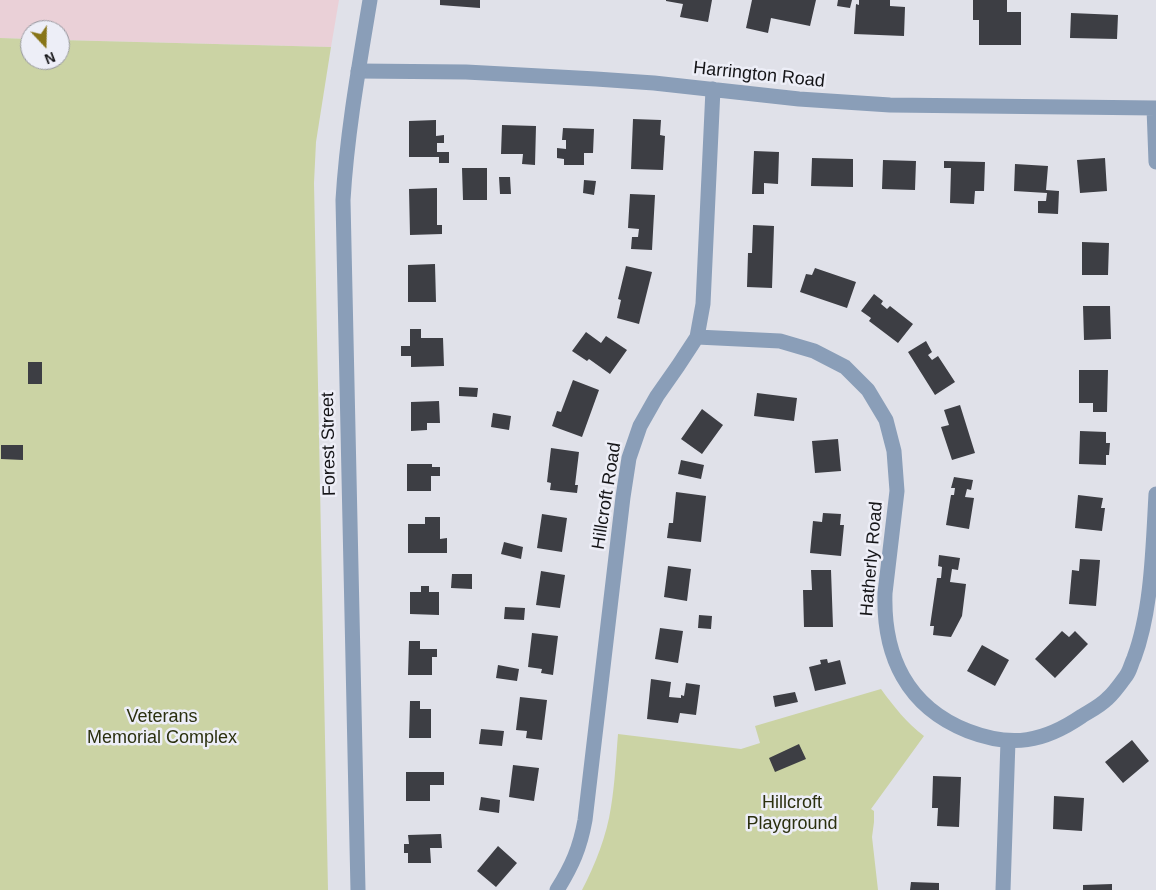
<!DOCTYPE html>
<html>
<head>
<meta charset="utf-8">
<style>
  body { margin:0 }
  #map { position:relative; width:1156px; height:890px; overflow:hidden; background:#e0e1e9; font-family:Helvetica,sans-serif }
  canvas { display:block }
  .north { position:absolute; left:20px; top:20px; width:50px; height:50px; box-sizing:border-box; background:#edeef7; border:1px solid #97979e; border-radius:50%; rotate:159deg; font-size:14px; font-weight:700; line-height:20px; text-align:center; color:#151518 }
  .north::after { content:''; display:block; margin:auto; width:18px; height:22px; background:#887518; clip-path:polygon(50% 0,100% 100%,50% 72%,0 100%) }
</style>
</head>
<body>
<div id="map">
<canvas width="1156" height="890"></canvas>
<div class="north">N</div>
</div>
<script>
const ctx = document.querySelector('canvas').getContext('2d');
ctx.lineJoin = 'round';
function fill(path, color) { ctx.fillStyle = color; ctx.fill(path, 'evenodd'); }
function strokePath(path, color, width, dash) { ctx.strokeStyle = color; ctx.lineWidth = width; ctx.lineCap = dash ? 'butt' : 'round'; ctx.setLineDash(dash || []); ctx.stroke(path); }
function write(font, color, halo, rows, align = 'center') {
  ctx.font = font + ' Helvetica,sans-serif'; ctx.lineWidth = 5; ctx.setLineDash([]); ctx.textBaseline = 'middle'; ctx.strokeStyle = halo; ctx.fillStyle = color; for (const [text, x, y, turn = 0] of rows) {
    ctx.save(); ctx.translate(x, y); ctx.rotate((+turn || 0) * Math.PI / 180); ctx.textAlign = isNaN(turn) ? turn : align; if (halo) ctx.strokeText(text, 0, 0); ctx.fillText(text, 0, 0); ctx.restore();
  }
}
fill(new Path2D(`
  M0,0H339L331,47L60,40V30H30V39L0,38Z`), '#ead0d7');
fill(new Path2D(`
  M0,38L30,39V60H60V40L331,47L316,142L314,183L328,890H0Z
  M881,689C894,707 907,723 924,736L871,809L874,811V822L872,837L878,890H582C595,865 607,835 611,807C615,783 616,758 618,734L741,749L760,743L755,726Z`), '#cbd3a4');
fill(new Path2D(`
  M440,0H480V8L440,5Z
  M666,0H712L708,22L680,17L683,4L666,1Z
  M752,0H816L810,26L771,18L768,33L746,28Z
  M838,0H852L850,8L837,6Z
  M859,0H890V6L905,7L904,36L854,34L856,4L859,5Z
  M973,0H1007V12H1021V45H979V20H973Z
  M1071,13L1118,15L1117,39L1070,38Z
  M633,119L661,120L660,135L665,136L663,170L631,169Z
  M436,120V136L444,135V143H437V152H449V163H439V157H409V121Z
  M502,125L536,126L535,165L522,164L523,154H501Z
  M563,128L594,129L593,153H584V165H564V159L557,158V148L566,149V140H562Z
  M754,151L779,152L778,184L764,183V194H752Z
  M812,158L853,159V187L811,186Z
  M1105,158L1107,191L1080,193L1077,160Z
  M883,160L916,161L915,190L882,189Z
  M944,161L985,162L984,191H975L974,204L950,203L951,168H944Z
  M1015,164L1048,166L1046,190L1059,191L1058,214L1038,213V201H1046L1047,193L1014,191Z
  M462,168H487V200H463Z
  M499,177H510L511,194H500Z
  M584,180L596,181L594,195L583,193Z
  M437,188V225H442V234L410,235L409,189Z
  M630,194L655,195L652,250L631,249L632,237H638L639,229L628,228Z
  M753,225L774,226L772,288L747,287L748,253H752Z
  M1082,242L1109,243L1108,275H1082Z
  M435,264L436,302H408V265Z
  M626,266L652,272L639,324L617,318L621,300L618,299Z
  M815,268L856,282L847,308L800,292L806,274L812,275Z
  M874,294L883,301L881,304L887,309L890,306L913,324L898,343L869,321L871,318L861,311Z
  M1083,306H1110L1111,339L1084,340Z
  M410,329H421V338H443L444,366L411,367V356H401V346H410Z
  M586,332L601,343L606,336L627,350L610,374L589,359L587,361L572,351Z
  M926,341L932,352L928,355L932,360L938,356L955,382L935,395L908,352Z
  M28,362H42V384H28Z
  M1079,370H1108L1107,412H1093V403H1079Z
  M573,380L599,390L582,437L552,426L557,411L561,412Z
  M459,387L478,388L477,397L459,396Z
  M757,393L797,398L794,421L754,416Z
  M439,401L440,423H427V430L411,431V402Z
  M960,405L975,453L952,460L941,427L949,425L944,410Z
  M702,409L723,425L702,454L681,439Z
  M493,413L511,416L509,430L491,427Z
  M1080,431L1106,432V443H1110L1109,455H1106V465L1079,464Z
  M838,439L841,471L815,473L812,441Z
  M1,445H23V460L1,459Z
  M551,448L579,452L575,485H578L577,493L550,490L551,483L547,482Z
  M681,460L704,465L701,479L678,474Z
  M407,464H432V467H440V476H431V491H407Z
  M954,477L973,480L971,490L967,489L965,497L974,498L969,529L946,525L951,495H954L955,488H951Z
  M676,492L706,496L701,542L667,538L669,523H673Z
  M1078,495L1103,498L1101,508H1105L1102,531L1075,528Z
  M823,513L841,514L840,525H844L841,556L810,553L813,521L822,522Z
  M542,514L567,518L562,552L537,548Z
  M425,517H440V539L447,538V553H408V524H425Z
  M504,542L523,547L521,559L501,554Z
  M939,555L960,558L958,570L952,569L950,582L966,584L962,616L951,637L933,635L934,626H930L937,578H941L942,567L938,566Z
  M1080,559L1100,560L1096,606L1069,604L1072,570L1079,571Z
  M668,566L691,569L687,601L664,597Z
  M811,570H831L833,627H804L803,590H812Z
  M541,571L565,575L560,608L536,605Z
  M452,574H472V589L451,588Z
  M421,586H429V592H439V615L410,614V592H421Z
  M505,607L525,608L524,620L504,619Z
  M699,615L712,616L711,629L698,628Z
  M660,628L683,631L678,663L655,659Z
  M1062,631L1069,637L1075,631L1088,644L1055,678L1035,659Z
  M532,633L558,636L553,675L541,673L542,669L528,667Z
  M409,641H420V649H437V657H432V675H408Z
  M982,645L1009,660L995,686L967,671Z
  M827,659L828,663L840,660L846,684L815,691L809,667L821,664L820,660Z
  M498,665L519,669L517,681L496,678Z
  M651,679L671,682L669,697L681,698V695L684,696L686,683L700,685L696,715L680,713L678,723L647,719Z
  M795,692L798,702L775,707L773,696Z
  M520,697L547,700L542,740L526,738L527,731L516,730Z
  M410,701H420V709H431V738H409Z
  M481,729L504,731L502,746L479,744Z
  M1132,740L1149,761L1123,783L1105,762Z
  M799,744L806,759L775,772L769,758Z
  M513,765L539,768L534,801L509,797Z
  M406,772H444V785H430V801H406Z
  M933,776L961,777L959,827L937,826L938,808H932Z
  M1054,796L1084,798L1082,831L1053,829Z
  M481,797L500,800L499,813L479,810Z
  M441,834L442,848H430L431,863H408V853H404V844H409L408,835Z
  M498,846L517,863L496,887L477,871Z
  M911,882L939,883V890H910Z
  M1112,884V890H1083V885Z`), '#3d3e44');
strokePath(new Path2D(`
  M358,71L466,72L596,79L654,83L799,99L890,105L1156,108
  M1154,108L1156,162
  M697,337L780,341L814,351L845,367L868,390L886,420L894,451L897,491L885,593C883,656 907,707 968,731C1012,748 1044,742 1082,716C1090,711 1100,706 1107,699C1114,693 1121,683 1126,676C1130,671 1131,664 1134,658C1152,610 1153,546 1156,494
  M557,890C572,866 580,848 585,820L623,497L629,458L640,426L657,396L678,366L697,337L703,304L713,89
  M1003,890L1008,741`), '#8a9eb8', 15);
strokePath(new Path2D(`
  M358,890L343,200C347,133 359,66 370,0`), '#8a9eb8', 15);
write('18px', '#151518', '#edeef7', [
  ["Harrington Road",759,75,6],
  ["Forest Street",329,444,-91],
  ["Hillcroft Road",607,496,-81],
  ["Hatherly Road",872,559,-85]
]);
write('18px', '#2b300f', '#edeef7', [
  ["Veterans",162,717],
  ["Memorial Complex",162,738],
  ["Hillcroft",792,803],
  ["Playground",792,824]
]);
</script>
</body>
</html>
